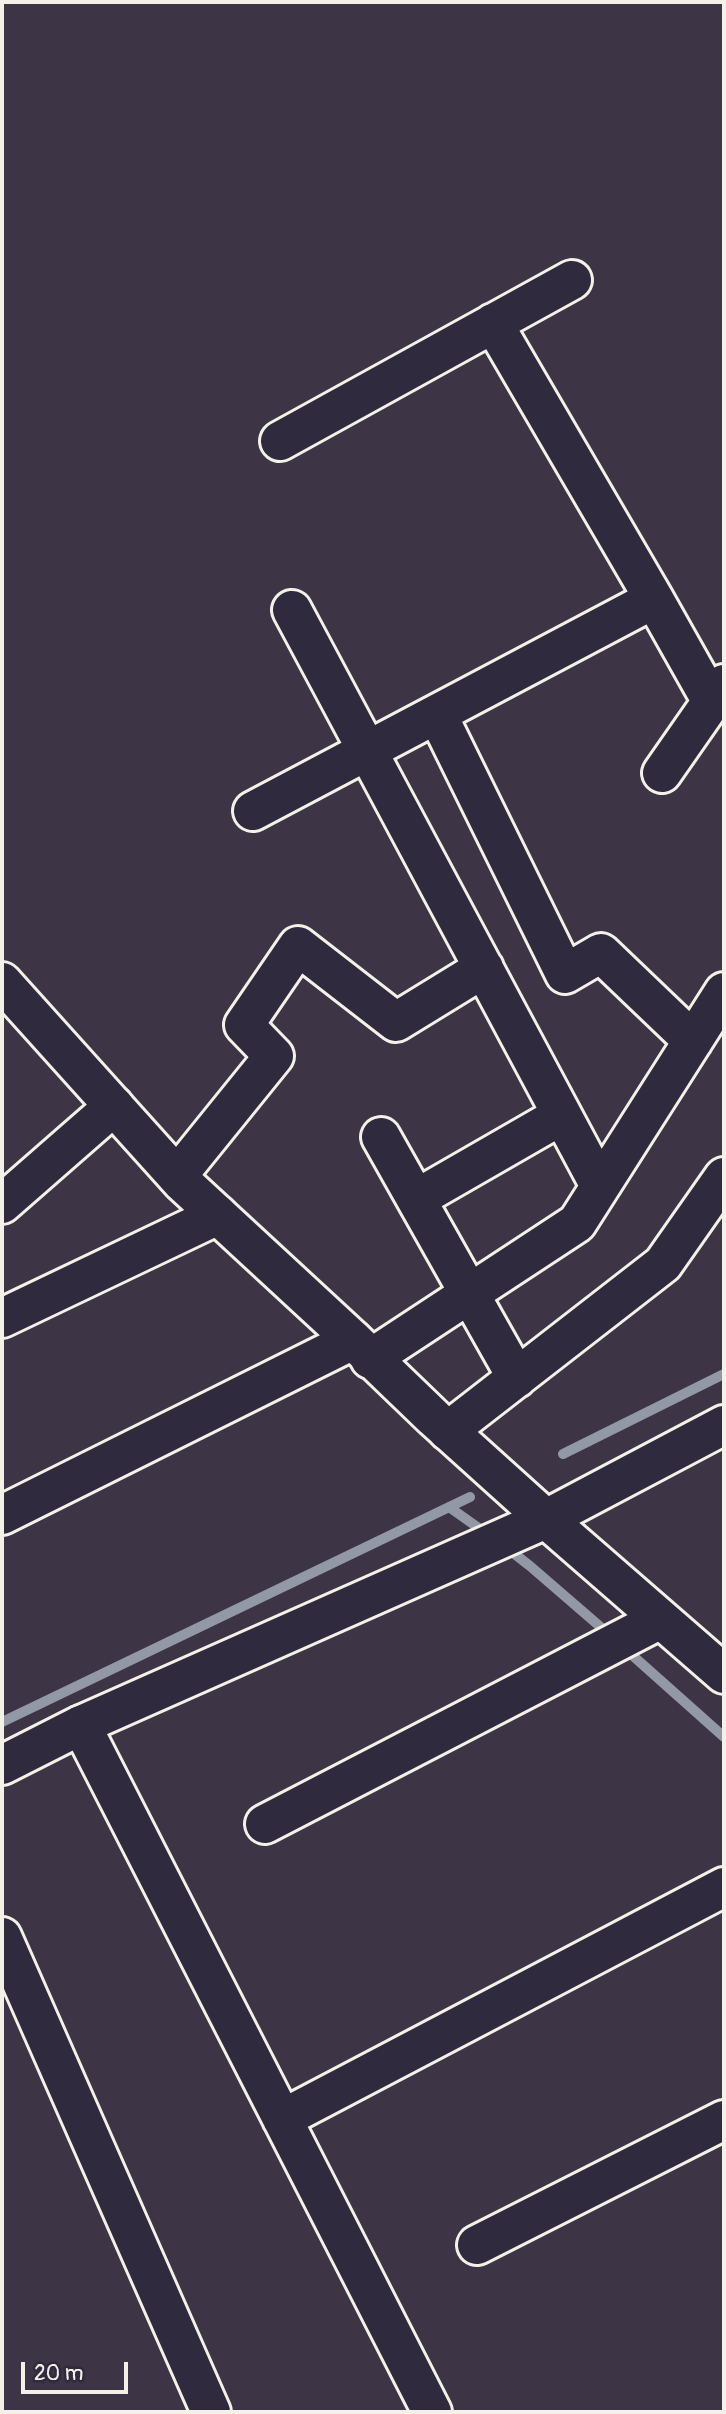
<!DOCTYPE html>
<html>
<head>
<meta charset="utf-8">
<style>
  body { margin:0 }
  #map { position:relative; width:726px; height:2414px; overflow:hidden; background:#3d3445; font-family:Pangolin,sans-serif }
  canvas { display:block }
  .frame { position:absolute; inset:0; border:4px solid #f4f1e8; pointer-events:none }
  .scale { position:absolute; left:21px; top:2362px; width:107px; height:32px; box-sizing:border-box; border:4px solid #f4f1e8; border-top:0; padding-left:9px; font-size:21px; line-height:24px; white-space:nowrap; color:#f4f1e8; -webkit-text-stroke:5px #2f2a3d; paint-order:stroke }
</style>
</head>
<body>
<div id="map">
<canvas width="726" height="2414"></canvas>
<div class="frame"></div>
<div class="scale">20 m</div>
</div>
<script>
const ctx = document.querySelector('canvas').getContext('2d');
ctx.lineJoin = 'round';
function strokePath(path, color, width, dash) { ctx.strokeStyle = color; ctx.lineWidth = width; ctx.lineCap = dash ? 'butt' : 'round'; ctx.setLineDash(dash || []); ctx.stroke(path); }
strokePath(new Path2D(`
  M563,1454L724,1374
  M449,1507L490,1536
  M503,1545L530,1566L611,1636
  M623,1647L724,1737
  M2,1722L470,1497`), '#9298a5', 10);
const minor = new Path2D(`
  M493,323L654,599L712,702
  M280,441L572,280
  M292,610L600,1186
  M437,714L565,974L601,953L693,1041
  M662,773L724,684
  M253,811L654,599
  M381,1137L517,1378
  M177,1176L274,1056L244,1025L298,946L396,1022L484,968
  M416,1199L562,1115
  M2,1204L114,1106
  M2,1318L218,1215
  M370,1359L577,1223L724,992
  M448,1431L663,1264L724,1177
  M2,1515L353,1340
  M546,1519L724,1674
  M81,1725L432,2412
  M265,1824L661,1619
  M282,2119L724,1887
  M477,2245L724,2120`);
const tertiary = new Path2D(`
  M2,982L182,1182L353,1340L434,1418L546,1519
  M2,1765L81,1725L546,1519L724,1425
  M2,1937L211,2412`);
strokePath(minor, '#f4f1e8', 44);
strokePath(tertiary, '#f4f1e8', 44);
strokePath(minor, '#2f2a3d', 38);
strokePath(tertiary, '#2f2a3d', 38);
</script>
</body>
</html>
